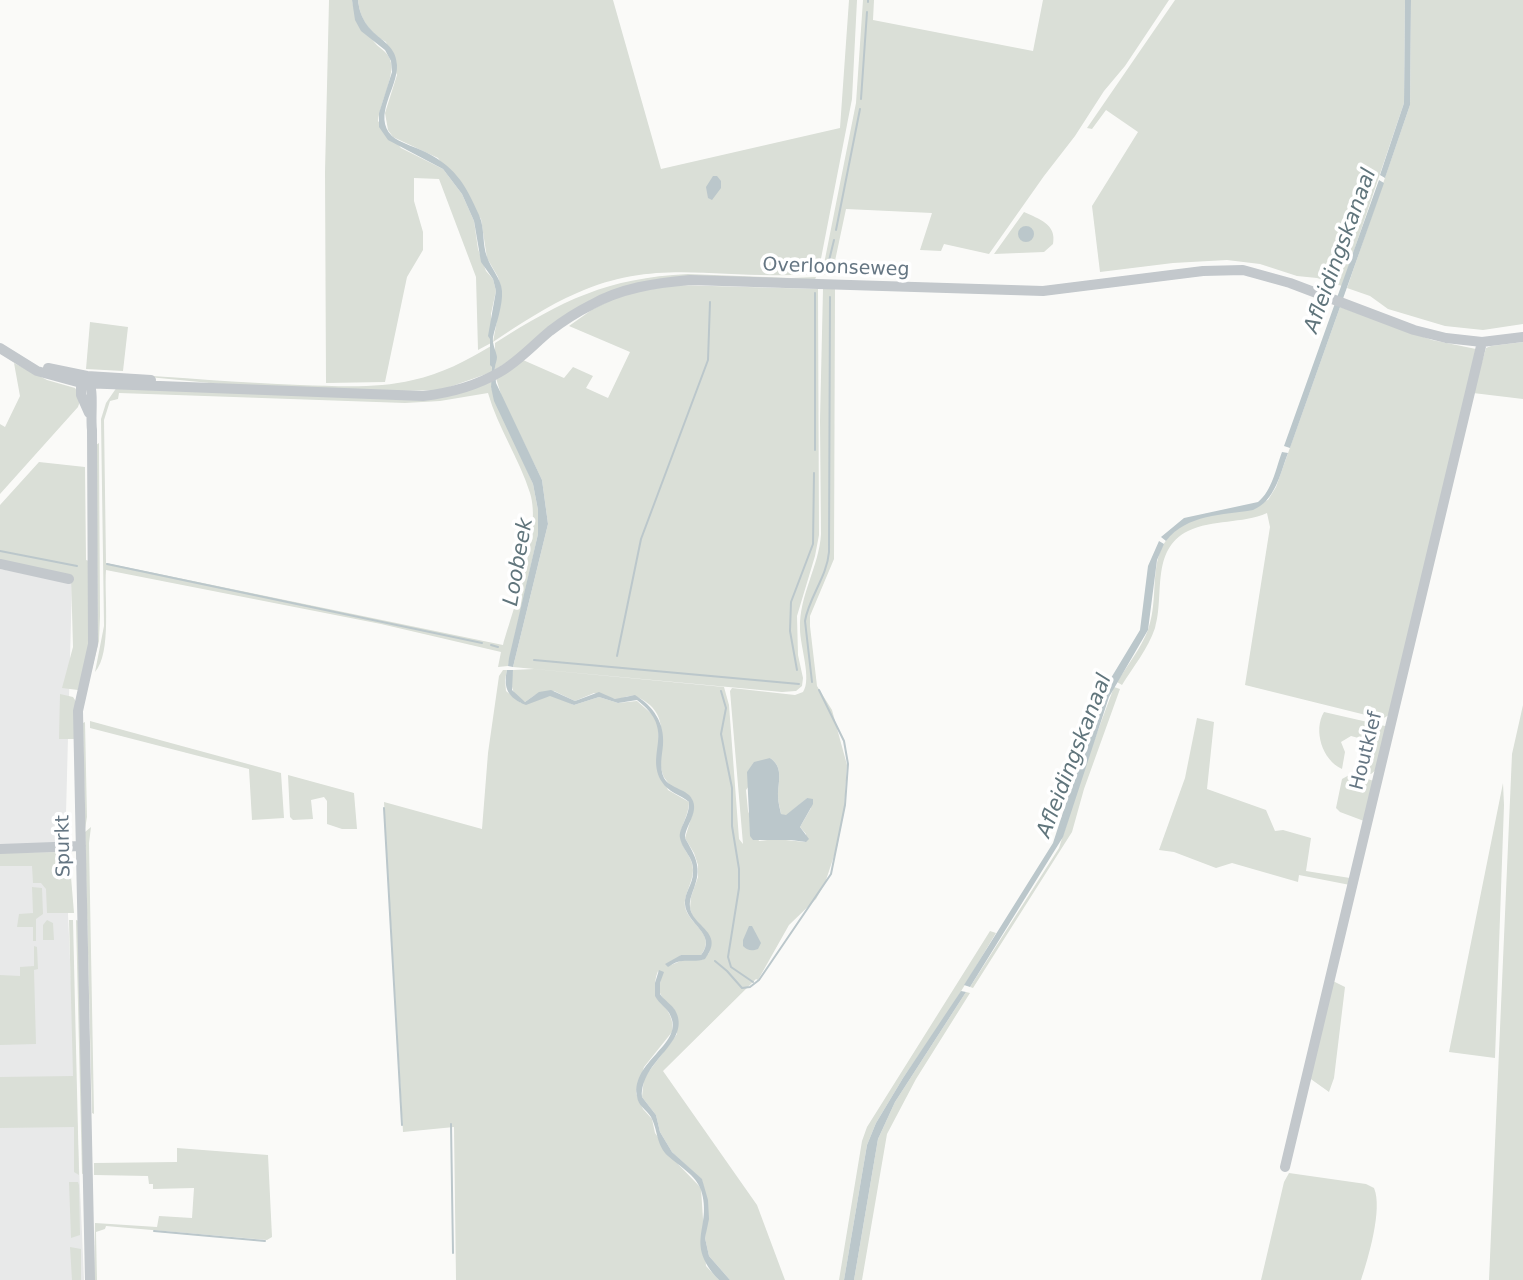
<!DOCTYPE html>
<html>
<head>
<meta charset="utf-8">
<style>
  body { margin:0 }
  canvas { display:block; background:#fafaf8 }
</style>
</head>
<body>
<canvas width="1523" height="1280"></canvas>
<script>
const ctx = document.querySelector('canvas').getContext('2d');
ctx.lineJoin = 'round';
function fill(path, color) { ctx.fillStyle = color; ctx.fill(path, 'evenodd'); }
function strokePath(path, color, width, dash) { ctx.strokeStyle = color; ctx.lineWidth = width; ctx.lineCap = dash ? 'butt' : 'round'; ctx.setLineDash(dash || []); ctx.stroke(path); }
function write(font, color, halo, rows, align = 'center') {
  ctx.font = font + ' "DejaVu Sans",sans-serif'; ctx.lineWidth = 7; ctx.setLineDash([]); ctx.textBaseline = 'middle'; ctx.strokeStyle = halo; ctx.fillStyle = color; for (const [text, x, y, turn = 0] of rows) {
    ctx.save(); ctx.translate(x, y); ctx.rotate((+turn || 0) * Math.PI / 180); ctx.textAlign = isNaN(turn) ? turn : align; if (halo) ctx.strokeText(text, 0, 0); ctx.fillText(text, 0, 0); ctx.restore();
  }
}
fill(new Path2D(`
  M0,569L72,582L65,853L68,854V914L84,1280H0Z`), '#e8e9e9');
fill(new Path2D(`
  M329,0H352C354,15 365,31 375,43C381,50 389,52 391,63C394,77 380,104 378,121L401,148L443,169L462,194L474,221L478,249L486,271L493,279L496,291L491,314V343L478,350L476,277L439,179L414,178V201L423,232V250L407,277L385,382L326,383L325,172Z
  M358,0H613L661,169L840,128L849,0H857L852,99L818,274C809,274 800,275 791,275C712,278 654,259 577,293C547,306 520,324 493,342L502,293L498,277L487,258L481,219L438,158L393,137L388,130L385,113L397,75L386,42C369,32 360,20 358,0Z
  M863,0H874L873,20L1033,51L1043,0H1169L1125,66L1104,91L1075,136L1044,176L989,254L944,244L941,251L920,250L932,213L846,209L832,275L822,274L856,103Z
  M1175,0H1405L1404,103L1342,286L1317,278L1297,276L1260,264L1227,260L1173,263L1100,272L1092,206L1138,132L1106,110L1092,129L1087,128Z
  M1411,0H1523V324L1483,330L1445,326L1388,309L1370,296L1347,288L1410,105Z
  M1024,212C1039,219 1057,224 1053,244L1044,252L994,254Z
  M688,274L791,278L816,277L814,282L728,278L616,289L495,370V343C563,300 607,278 688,274Z
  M676,285L818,289L819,535L815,556L797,616L798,655L803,678L802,686L796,691L782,692L513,667L548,524L542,480L502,398L496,378L523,360L564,378L573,367L593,376L586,388L608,398L630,352L569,326L593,309L624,294Z
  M823,289H835L834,559L810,616V626L817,686L832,710L847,765L844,811L837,847L825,883L816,899L789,925L758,980L756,979L663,1071L757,1205L785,1280H730L709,1256L705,1238L708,1207L702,1180L672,1152L660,1132L656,1115L642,1097L644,1078L677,1034L674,1009L663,999L659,991L661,976L658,971C646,999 677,1007 672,1032L644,1067L636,1093L643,1109L652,1119L655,1133L676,1162L701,1188L706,1266L719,1280H456L454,1127L403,1132L384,802L482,829L488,753L499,676L503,670H507L505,680L506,691L521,703C528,702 547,695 551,696C558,696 567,702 574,705L599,697L618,703L637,701L653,715L658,724L659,745L657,765L668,790L689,802C689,816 678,830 681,839C683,851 693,857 693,870C693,883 683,895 685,907C689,925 717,934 701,955H681L671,965L683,960H702L709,953L711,941L693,918L690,908L691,897L698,877V865L694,853L685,838L693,812L692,799C684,792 671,789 666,780C650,757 680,716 637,697C629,693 624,699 616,699C609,699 601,695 594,693L575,701L554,691L535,695L525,702C511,695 510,685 513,670L534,669L724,687L729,705L739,839L743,844L730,691L732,688L795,695L803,692C812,679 800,646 800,629C799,595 819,567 821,534L820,420ZM770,758C784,767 778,782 778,796C778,802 780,808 781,814L786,816L807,798L811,808L800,827L806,834L805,842L776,839L759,841L748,811L746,790Z
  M1340,307L1432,340L1476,349L1389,715L1382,719L1245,685L1270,527L1267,513C1242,524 1213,519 1188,531C1150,550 1165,596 1155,628C1148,649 1133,667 1122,685L1117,682C1127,666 1141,648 1148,630C1163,588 1140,543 1193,520L1268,500L1276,487Z
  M90,322L128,327L123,371L86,369Z
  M1523,342V399L1473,393L1486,348L1491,346Z
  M491,346L492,372L441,390L401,391L251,387L118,374C179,377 240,383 300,385C338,386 376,389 413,380C441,374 466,361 491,346Z
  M14,363L47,380L75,388C80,395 81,399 78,407L0,494V424L5,427L20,396Z
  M492,379L491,387L533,484L538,510V534L508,666L498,667L501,652L381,624L106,570C104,596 112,653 95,672L104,626L101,419L106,403L117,387L408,399ZM119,393L405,403L440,401L488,393C498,428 519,458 530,493C542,530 514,607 503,645L106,563L104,420L110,401L118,399Z
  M99,443L100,616L99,641L92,669H91L98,642L96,445Z
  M39,462L85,467L86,560L89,561V649L78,690L62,688L73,647L71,575L0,561V505Z
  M1114,687L1120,689L1084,789L1072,832L973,988L970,987L1059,848L1087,760Z
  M60,694L73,697L75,700V739H59Z
  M1523,705V1280H1489L1512,754Z
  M1324,712L1385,726L1387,729L1376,770L1371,774C1363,770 1362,754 1364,745L1360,744L1362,739L1351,736L1341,742L1345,752L1342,769C1322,760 1313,730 1324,712Z
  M1197,718L1214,722L1207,789L1266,810L1275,831L1283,830L1311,838L1306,871L1350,878V885L1299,875L1298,882L1232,863L1216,868L1174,852L1159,850L1185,778Z
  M90,721L281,773L284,818L252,820L249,769L90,728Z
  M85,722L87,817L85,829L83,723Z
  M1351,774L1374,781L1364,821L1340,812L1336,808L1342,779Z
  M288,775L354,793L357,829H342L327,824V801L324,797L311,800L313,819L293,820L290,817Z
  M1503,783L1504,805L1495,1058L1449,1052Z
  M91,827L89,843L94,1114L92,1113L85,832Z
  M64,852L69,853L74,913H47L46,889L41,883H33L32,866H0V853Z
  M32,887L42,888L43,914L36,919V941H33V927H17L19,914L33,913Z
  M47,920L53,923L54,940H43V925Z
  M69,920H73L79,1175L74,1172V1127L0,1128V1077L73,1076Z
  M76,920L79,921L85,1173L82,1174Z
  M990,931L996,933L951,1008L903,1078L876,1123L867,1145L844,1280H839L862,1141L867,1127Z
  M34,946L37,947L38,969L34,970L36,1044L0,1045V975L20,976V967L34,966Z
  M1331,980L1345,987L1334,1078L1329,1092L1308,1077Z
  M966,992L970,993L916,1079L887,1134L862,1280H854L878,1139L895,1102Z
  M177,1148L268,1155L272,1237L267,1240L106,1226L105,1229L96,1232L97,1280H94L95,1223L157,1227L159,1216L192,1218L194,1188L153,1189V1184H149L148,1176L94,1175V1163L177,1162Z
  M1289,1173L1366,1184L1374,1188C1383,1209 1368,1259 1361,1280H1261L1284,1182Z
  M69,1182H78L79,1185L80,1235L71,1238Z
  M70,1247L81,1249V1280H72Z`), '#dadfd7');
fill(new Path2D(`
  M352,0H358C362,40 396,36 397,65C398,88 372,116 392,136C399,142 412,146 421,150C454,165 465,183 479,215C485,228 482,244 487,257C491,269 501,278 502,291C503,305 496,324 493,337C492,344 496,351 497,357C497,361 495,364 495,367C494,372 496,379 496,383L542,480L548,524L513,667L508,666L509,658L538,534V510L533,484L494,401L491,387L492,367L490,365V339L488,336L496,291L493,279L481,262L474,221L462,194L443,169L388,140L379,127V113L392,72L391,61L385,50L361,31L355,20Z
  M1405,0H1411L1410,105L1385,178L1380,175L1404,103Z
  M713,176H717L721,181V188L712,200L708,198L706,187Z
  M1379,180L1384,183L1290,448L1284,446Z
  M1018 234a8 8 0 1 1 16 0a8 8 0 1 1-16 0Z
  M1282,452L1288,453C1280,474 1275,501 1253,510C1223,515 1187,514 1166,541L1161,537L1184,518L1258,502C1272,491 1276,468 1282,452Z
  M1159,541L1164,544L1157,560L1148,630L1109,697L1063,837L970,987L964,985L1053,843L1097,708L1111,678L1140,630L1148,566Z
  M507,670H513L512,690L525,702L539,692L551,690L575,701L599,692L615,699L635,695C653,706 665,723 663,745C662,756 659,767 664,778C670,789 689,789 693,801C698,814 685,826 685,838C694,854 702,866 695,885C693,892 689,899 690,907C692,927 726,932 705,959C691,964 683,956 668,967L665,964L681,955H701C718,934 686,924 685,904C684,893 693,884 693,873C695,858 683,852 680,838C678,829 690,816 689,802C681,795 668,792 662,782C644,753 678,731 637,700L618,703L599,697L574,705L550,696L526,705C508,698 503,688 507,670Z
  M770,758C784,767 778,782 778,796C778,802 780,809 781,814L786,815L807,798L813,799V804L800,827L809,839L806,842L791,840H753L750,836L747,772L754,762Z
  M749,926H752L761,943L758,949C752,951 748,951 743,946V940Z
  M659,970L664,972L660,983V994C664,1000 671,1004 675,1010C693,1042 640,1060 642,1097L656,1115L660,1132L672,1152L702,1179L708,1200L709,1219L705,1238L709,1256L730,1280H719C683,1242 713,1228 701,1190C696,1175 679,1166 668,1156C656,1145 658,1130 651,1117C646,1109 638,1106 637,1096C631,1062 683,1044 671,1017C668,1008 659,1004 655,996V983Z
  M961,991L966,992L895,1102L878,1139L854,1280H844L867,1145L876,1123L903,1078Z`), '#bbc7cb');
strokePath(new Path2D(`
  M868,2V0
  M861,99L867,12
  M836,230L860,109
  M827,269L834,240
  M815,450V293
  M0,551L77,566
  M107,564L482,643
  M491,645L498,647
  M617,656L641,539L708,360L710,302
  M534,660L799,684
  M797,670L790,631L791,602L813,544L814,473
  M812,682L805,621C809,597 827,577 829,552L830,297
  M721,691L726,708L721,734L732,788V826L739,869V888L728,957L731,967L753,982
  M384,808L402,1125
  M715,961L727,971L742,988L750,987L759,980L831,874L845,805L848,764L844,741L819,690
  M451,1124L453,1253
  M154,1231L265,1241`), '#bbc7cb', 2);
strokePath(new Path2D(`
  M0,348L37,371L81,383L423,396C450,393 476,386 500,372C519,361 533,345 550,331C563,321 577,312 591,305C621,288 655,283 690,280L1043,291L1203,271L1243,270L1290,283L1414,330L1446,338L1482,342L1523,337
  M48,368L87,376L151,380
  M87,376C95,390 90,414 92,430L93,644L78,711L90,1280
  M84,379L81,383V395L89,413
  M0,564L69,579
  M0,849L81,846
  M1285,1167L1482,342`), '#c3c8cc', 10);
write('19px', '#657683', '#fff', [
  ["Overloonseweg",836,268,2],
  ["Houtklef",1367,751,-76],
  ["Spurkt",64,846,-91]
]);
write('italic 21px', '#60757c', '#fff', [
  ["Afleidingskanaal",1341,251,-70],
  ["Loobeek",519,562,-80],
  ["Afleidingskanaal",1075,756,-69]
]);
</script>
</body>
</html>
